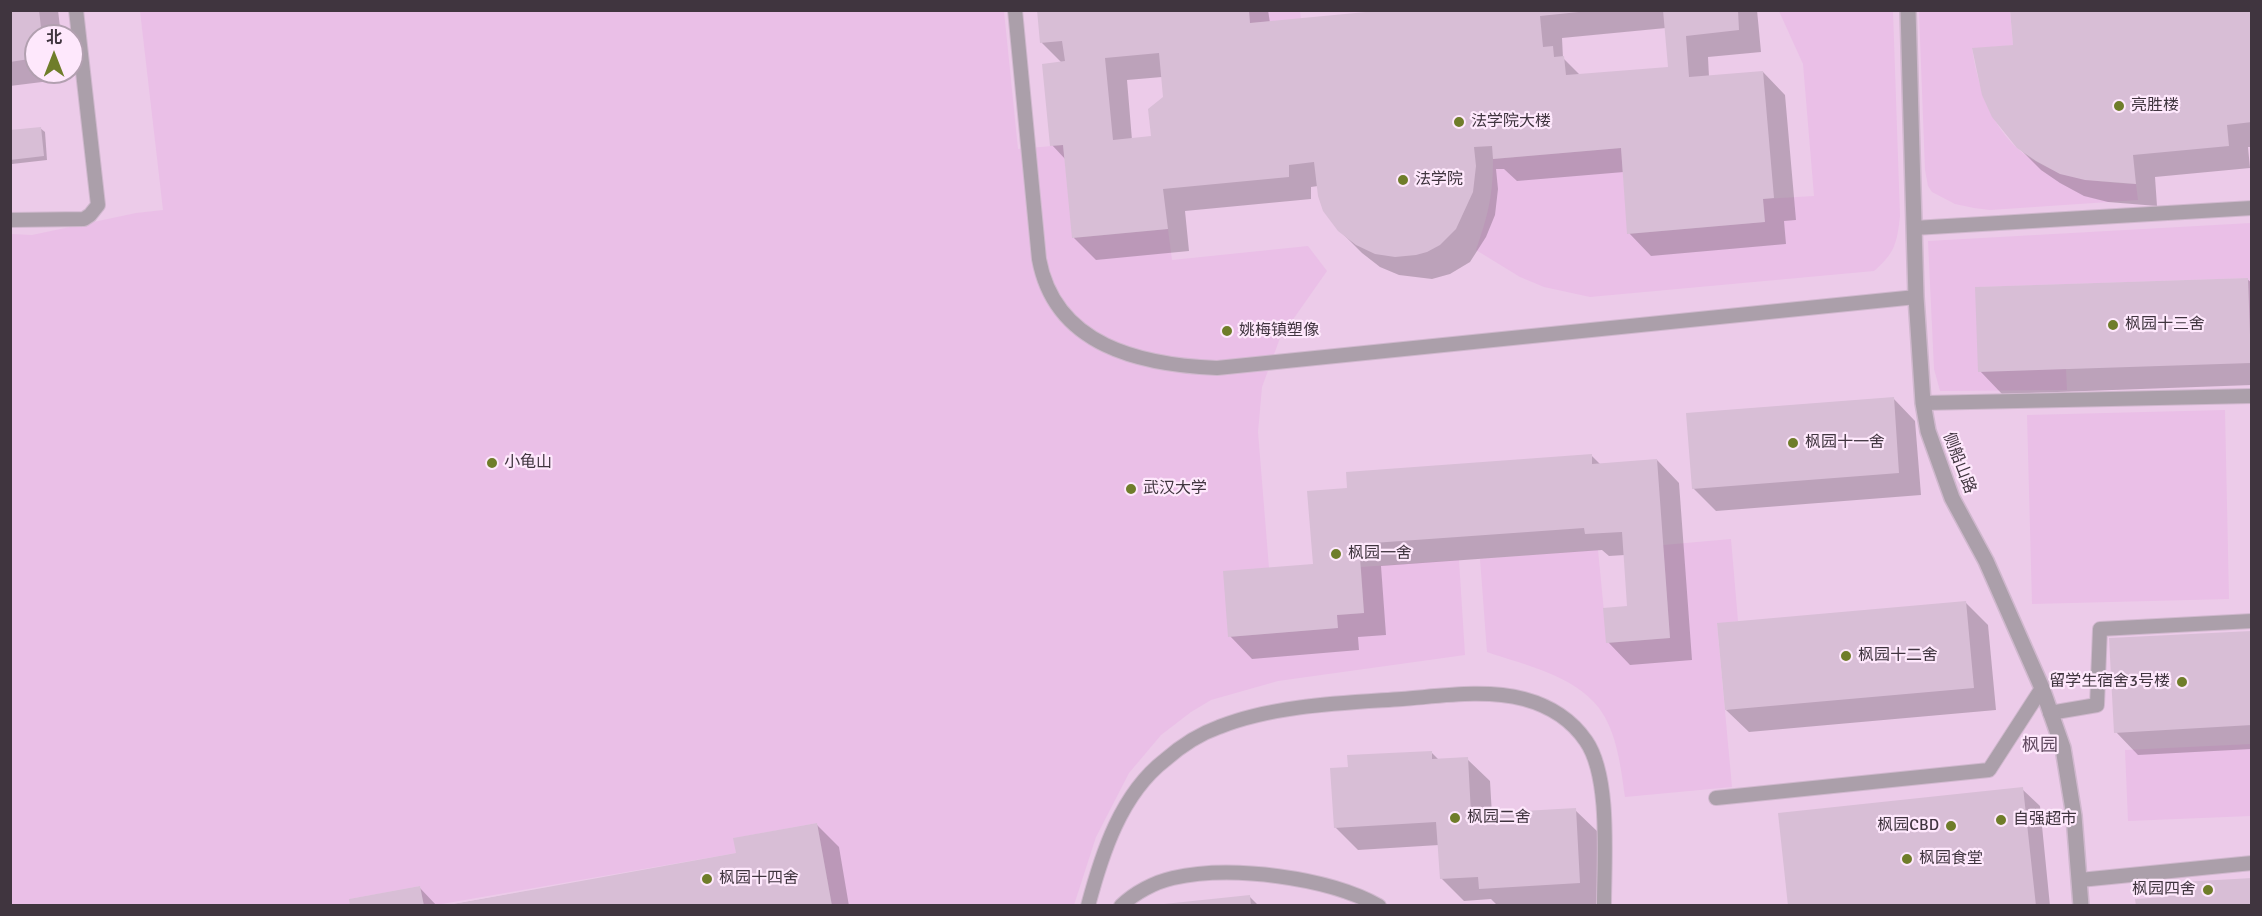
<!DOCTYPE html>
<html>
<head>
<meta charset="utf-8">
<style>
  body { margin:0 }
  #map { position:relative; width:2262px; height:916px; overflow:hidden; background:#f4d9f2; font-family:Signika,"Noto Sans SC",sans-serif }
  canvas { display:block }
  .frame { position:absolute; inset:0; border:12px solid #40353f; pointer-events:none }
  .north { position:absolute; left:24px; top:24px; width:60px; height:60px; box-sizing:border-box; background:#fee8fc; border:2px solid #b2a0b0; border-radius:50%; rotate:0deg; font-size:16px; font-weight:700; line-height:24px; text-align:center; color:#40353f }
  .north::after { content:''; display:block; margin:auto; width:21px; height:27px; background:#6f7d2a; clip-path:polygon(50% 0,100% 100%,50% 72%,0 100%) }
</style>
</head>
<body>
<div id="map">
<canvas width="2262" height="916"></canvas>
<div class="frame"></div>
<div class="north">北</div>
</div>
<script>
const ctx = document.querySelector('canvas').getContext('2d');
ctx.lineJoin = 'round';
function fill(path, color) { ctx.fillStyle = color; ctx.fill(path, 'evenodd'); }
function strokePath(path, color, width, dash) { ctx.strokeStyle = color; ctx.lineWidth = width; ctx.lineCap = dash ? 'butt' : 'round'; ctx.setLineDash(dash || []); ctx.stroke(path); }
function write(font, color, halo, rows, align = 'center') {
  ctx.font = font + ' Signika,"Noto Sans SC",sans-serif'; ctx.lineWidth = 4.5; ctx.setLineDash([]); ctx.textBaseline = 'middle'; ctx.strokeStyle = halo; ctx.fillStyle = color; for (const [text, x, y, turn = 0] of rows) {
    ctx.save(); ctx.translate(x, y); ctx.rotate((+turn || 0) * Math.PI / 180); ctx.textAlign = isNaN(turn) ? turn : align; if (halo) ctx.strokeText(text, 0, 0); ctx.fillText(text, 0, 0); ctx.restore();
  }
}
fill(new Path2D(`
  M10,11H2251V905H11ZM36,36H72V72H36Z`), '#eccbe9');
fill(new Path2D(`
  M140,11H1004L1018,149L1063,145L1073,238L1168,229L1172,260L1308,246L1327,271L1280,338L1262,387L1258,432L1269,568L1228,637L1337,628V615L1364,613L1361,567L1459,560L1465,655L1278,681L1211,700L1191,712L1161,735L1129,773L1096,837L1074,905H832L817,823L734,838L736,853L436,905H424L420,886L349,899L350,906H11V234L32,235L136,213L163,210Z
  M1249,11H1300L1301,19L1250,23Z
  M1779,11H1893L1900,216C1897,243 1895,253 1874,271L1590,297L1544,287L1520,277L1476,250C1488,215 1493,196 1493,159L1621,148L1628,234L1764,222L1763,199L1814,196L1803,64Z
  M1919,11H2010L2013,45L1972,49C1988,149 2037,181 2136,184L2138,200L1990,210L1974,208L1955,204L1932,192L1928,186L1925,170Z
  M2251,223V383L2248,278L1976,287L2066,369L2067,390L1940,391L1934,369L1928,241Z
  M2225,410L2229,599L2032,604L2027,415Z
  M1731,539L1738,621L1717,624L1732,787L1625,797C1621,768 1617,732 1599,708C1574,675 1524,665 1487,652L1480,559L1598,550L1607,643L1670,638L1663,545Z
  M2251,744V816L2128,821L2125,750Z`), '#eabfe7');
fill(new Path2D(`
  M10,10H58L61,36H36V72H66V79L10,86Z
  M1039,10H1268L1270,23L1404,10H1757L1761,52L1708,57L1709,77L1763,72L1785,95L1796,220L1784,221L1786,244L1651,256L1629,233L1624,172L1517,181L1504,169H1496L1498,189L1495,215L1486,237L1470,262L1450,274L1432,279L1399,275L1380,267L1362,253L1339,230L1318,186L1311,187V199L1185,211L1189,251L1096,260L1074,238L1066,160L1052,145L1062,63L1042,43ZM1666,28L1670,68L1581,76L1563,58L1562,38ZM1162,77L1165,98L1152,137L1132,140L1127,80Z
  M1997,10H2252V147H2248L2250,168L2155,177L2157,206L2108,202L2084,196L2060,183L2041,170L2018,147L1993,116L2014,46L2011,11Z
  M40,128L45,132L47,160L12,164L10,132Z
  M2247,279L2252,283V385L2002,394L1980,371Z
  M1893,398L1915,421L1921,495L1716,511L1693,488Z
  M1591,455L1601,465L1657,460L1679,483L1692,660L1630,665L1608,642L1629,607L1625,555L1609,556L1602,550L1381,566L1386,635L1358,637L1359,650L1252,659L1230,636L1314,566L1349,490Z
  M1966,603L1988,625L1996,710L1749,732L1726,710Z
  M2252,632V749L2138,755L2116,732Z
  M1431,752L1439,760L1467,759L1490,781L1492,815L1575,810L1598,832L1602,905L1498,906L1491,899L1464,901L1441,878L1439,845L1358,850L1335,827L1349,769Z
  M2022,789L2040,806L2050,906H1789Z
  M817,825L839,847L849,906H445L738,854Z
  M420,888L437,906H352Z
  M1249,896L1259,906H1163Z`), '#0003');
fill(new Path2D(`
  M10,10H39L42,36H36V58L10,62Z
  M1037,10H1249L1250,23L1387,10H1579V12L1540,16L1543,47L1553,46L1554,57L1564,56L1566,75L1668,67L1663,10H1738L1739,30L1686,36L1689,77L1763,71L1774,198L1763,199L1765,222L1627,234L1621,148L1493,159L1492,146L1474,147L1476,166L1473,192L1456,229L1440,245L1427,252L1416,255L1395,257L1375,254L1356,245L1338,231L1323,211L1318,196L1314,162L1289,165V177L1163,189L1168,229L1072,238L1063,145L1050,146L1042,64L1065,61L1062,41L1040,43ZM1159,53L1163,97L1148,109L1151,136L1113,140L1105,58Z
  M2010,10H2252V122L2227,125L2229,146L2133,155L2136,184L2085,180L2060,174L2036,161L2017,148L1992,117L1982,95L1972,48L2013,45Z
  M41,127L44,156L10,160V130Z
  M2248,278L2251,363L1978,372L1975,287Z
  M1894,397L1899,473L1692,489L1686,413Z
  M1592,454V464L1657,459L1670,638L1606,643L1603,608L1627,606L1622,532L1585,534L1584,528L1359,544L1364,613L1337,615L1338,628L1228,637L1223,571L1313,564L1307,491L1347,488L1346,472Z
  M1966,601L1974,688L1725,710L1717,623Z
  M2252,631V725L2114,733L2109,638Z
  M1432,751V759L1468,757L1471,814L1576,808L1580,883L1479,889L1478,877L1440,879L1436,822L1334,828L1330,768L1348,767L1347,755Z
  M2023,787L2036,906H1788L1778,813Z
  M817,823L832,906H443L736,853L733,838Z
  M2252,878V906H2136L2135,899L2165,897L2164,883Z
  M420,886L424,906H350L349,899Z
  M1250,895L1251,906H1164V904Z`), '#d8bed6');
const service = new Path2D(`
  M1015,10L1039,259C1055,346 1141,365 1217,368L1916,297
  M10,220L84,219L90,215L98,205L76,10
  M1914,228L2252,208
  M1923,403L2252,396
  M2050,713L2097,705L2100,629L2252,621
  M1716,798L1989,770L2042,688
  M2080,880L2252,863
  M1088,906C1102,853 1121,794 1165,760C1181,746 1199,734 1219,727C1274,705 1343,703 1402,699C1441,696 1485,689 1524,699C1550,706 1571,719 1586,741C1611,777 1604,861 1604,906
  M1121,906C1134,893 1155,882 1173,878C1231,865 1327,877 1379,906`);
const minor = new Path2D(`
  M1908,10L1916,297L1923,403L1928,431L1952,498L1986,561L2042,688L2063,748L2074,816L2081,906`);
strokePath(service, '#d0b8ce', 16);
strokePath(minor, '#d0b8ce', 18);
strokePath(service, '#ab9faa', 14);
strokePath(minor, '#ab9faa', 15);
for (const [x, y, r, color] of [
  [2119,106,6,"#6f7d2a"],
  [1459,122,6,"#6f7d2a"],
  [1403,180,6,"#6f7d2a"],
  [2113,325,6,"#6f7d2a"],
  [1227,331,6,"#6f7d2a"],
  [1793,443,6,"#6f7d2a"],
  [492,463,6,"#6f7d2a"],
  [1131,489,6,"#6f7d2a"],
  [1336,554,6,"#6f7d2a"],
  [1846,656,6,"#6f7d2a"],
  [2182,682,6,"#6f7d2a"],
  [1455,818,6,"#6f7d2a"],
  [2001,820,6,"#6f7d2a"],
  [1951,826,6,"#6f7d2a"],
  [1907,859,6,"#6f7d2a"],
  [707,879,6,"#6f7d2a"],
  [2208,890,6,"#6f7d2a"]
]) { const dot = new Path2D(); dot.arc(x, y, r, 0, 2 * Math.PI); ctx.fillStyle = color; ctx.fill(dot); strokePath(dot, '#fee8fc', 2); }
write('16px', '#40353f', '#fee8fc', [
  ["亮胜楼",2131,106],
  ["法学院大楼",1471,122],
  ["法学院",1415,180],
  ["枫园十三舍",2125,325],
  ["姚梅镇塑像",1239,331],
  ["枫园十一舍",1805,443],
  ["小龟山",504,463],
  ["武汉大学",1143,489],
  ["枫园一舍",1348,554],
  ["枫园十二舍",1858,656],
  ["留学生宿舍3号楼",2170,682,"right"],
  ["枫园二舍",1467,818],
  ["自强超市",2013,820],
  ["枫园CBD",1939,826,"right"],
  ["枫园食堂",1919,859],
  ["枫园十四舍",719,879],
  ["枫园四舍",2196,890,"right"]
], 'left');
write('16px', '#40353f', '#fee8fc', [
  ["侧船山路",1959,463,69]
]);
write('18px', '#624b61', '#fee8fc', [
  ["枫园",2040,746]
]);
</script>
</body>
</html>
